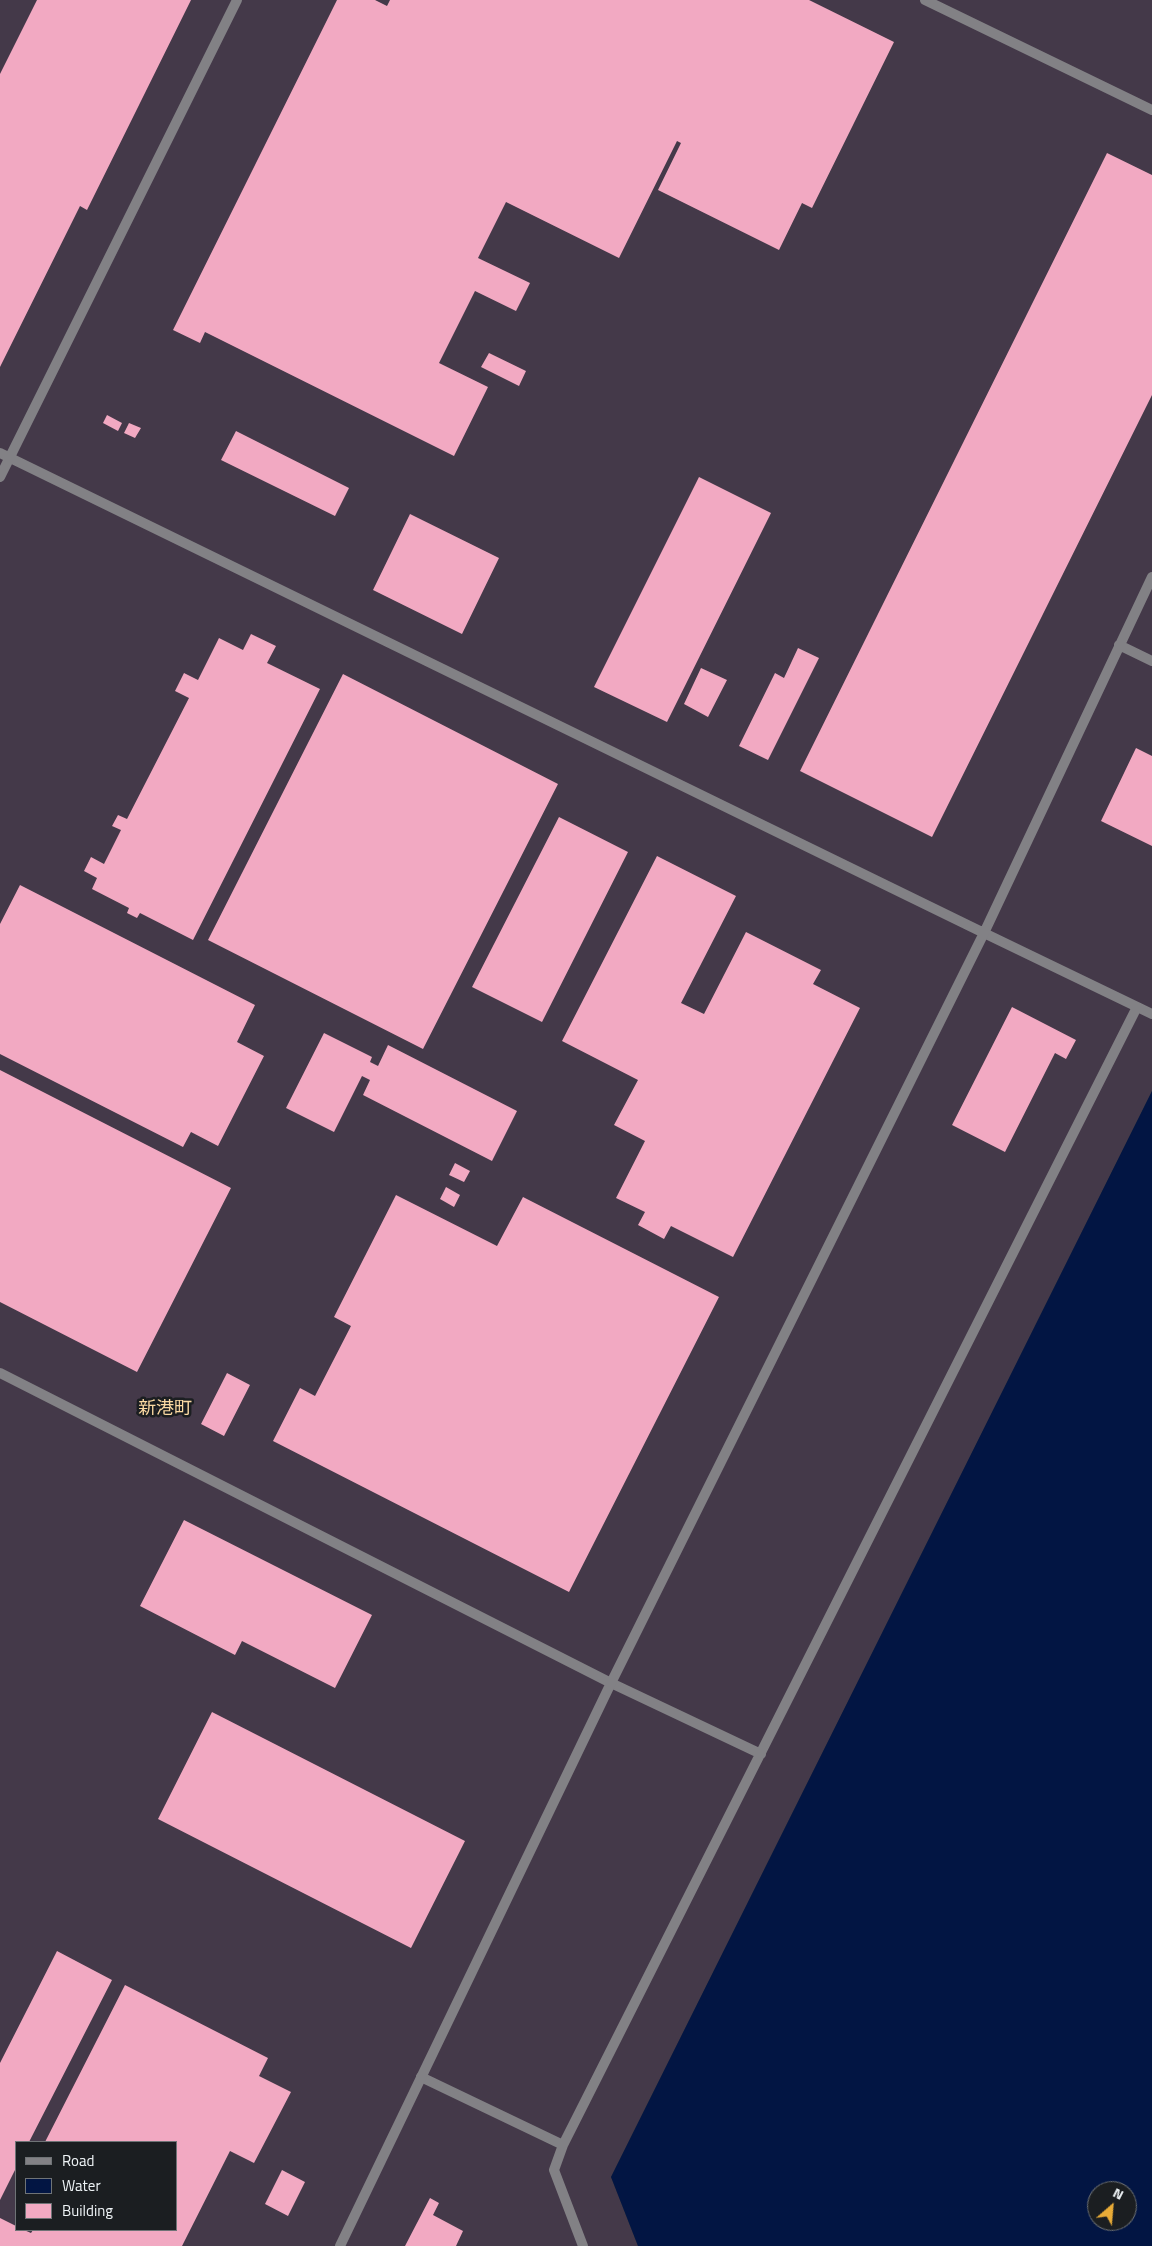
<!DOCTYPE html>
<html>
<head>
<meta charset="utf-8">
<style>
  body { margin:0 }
  #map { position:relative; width:1152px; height:2246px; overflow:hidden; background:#30373d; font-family:"Titillium Web",sans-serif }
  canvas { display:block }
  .legend { position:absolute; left:15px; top:2141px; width:162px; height:90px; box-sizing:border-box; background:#1b1e21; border:1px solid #6f7376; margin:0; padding:6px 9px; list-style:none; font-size:15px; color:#eef3f6 }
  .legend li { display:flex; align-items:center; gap:10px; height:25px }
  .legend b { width:25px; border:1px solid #6f7376 }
  .north { position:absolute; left:1087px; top:2181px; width:50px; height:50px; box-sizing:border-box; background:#1b1e21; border:1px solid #6f7376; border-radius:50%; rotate:27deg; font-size:14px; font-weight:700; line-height:20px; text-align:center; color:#eef3f6 }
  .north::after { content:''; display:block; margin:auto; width:18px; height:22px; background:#e8ab37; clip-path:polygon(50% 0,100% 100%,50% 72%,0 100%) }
</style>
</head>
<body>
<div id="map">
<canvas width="1152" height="2246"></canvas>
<ul class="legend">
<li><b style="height:6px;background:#828185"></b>Road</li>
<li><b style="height:14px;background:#021543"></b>Water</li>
<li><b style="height:14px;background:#f2a9c2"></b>Building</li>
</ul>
<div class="north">N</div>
</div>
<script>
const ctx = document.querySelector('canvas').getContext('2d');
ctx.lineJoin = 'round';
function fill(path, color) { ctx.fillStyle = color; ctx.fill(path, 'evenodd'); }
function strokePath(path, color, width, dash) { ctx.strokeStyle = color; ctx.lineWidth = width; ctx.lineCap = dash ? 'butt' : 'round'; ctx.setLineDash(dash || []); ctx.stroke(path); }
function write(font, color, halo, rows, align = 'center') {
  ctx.font = font + ' "Titillium Web","Noto Sans JP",sans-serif'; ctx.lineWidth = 5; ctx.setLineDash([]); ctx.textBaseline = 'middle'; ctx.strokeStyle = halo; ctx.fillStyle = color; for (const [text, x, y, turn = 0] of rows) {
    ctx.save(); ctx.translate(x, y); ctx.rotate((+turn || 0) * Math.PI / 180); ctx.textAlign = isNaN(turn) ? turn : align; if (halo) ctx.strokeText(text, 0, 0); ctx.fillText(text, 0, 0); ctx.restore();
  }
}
fill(new Path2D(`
  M0,0H1152V1091L611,2177L638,2246H0ZM16,2142H176V2230H16Z`), '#443949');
fill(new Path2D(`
  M1152,1091V2246H638L611,2177ZM1097,2191H1127V2221H1097Z`), '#021543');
fill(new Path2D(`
  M37,0H191L87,210L80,206L0,367V74Z
  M337,0H375L387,6L390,0H809L894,42L812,208L802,203L779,250L658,190L681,143L677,141L619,258L506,202L478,258L530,283L516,311L475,291L439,363L488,387L454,456L205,332L200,343L173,330Z
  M1107,153L1152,175V395L932,837L800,771Z
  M489,353L526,371L519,386L481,367Z
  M107,415L122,423L118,431L103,423Z
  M129,423L141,428L135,438L124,433Z
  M236,431L349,488L335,516L221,460Z
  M699,477L771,513L667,722L594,687Z
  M410,514L499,558L462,634L373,590Z
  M251,634L276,646L267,663L320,689L193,940L140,913L137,918L127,913L129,908L92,889L97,878L84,871L91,857L104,864L121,830L112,826L118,815L127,819L189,698L175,691L184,673L198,680L219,638L243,650Z
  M798,648L819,658L768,760L739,746L775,673L784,678Z
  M701,668L727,680L708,717L684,704Z
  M343,674L558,784L423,1049L208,940Z
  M1136,748L1152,756V846L1101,821Z
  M559,817L628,852L542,1022L472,987Z
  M657,856L736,896L681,1003L704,1014L746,932L821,970L813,984L860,1008L733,1257L671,1226L664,1239L638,1225L645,1212L616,1198L645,1141L614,1125L638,1080L562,1041Z
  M20,885L255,1005L237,1042L264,1056L218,1146L191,1132L183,1147L0,1054V924Z
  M1012,1007L1076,1040L1066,1059L1055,1053L1005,1152L952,1125Z
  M324,1033L372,1057L370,1062L378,1066L388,1045L517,1111L492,1161L363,1095L370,1080L362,1076L334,1132L286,1108Z
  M0,1070L231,1188L137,1372L0,1302Z
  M455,1163L470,1171L464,1182L449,1175Z
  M446,1187L460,1195L454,1207L440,1199Z
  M396,1195L497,1246L523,1197L719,1297L569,1592L273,1441L300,1388L315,1396L351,1326L334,1317Z
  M227,1373L250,1385L224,1436L201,1424Z
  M184,1520L372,1615L335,1688L242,1641L235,1655L140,1606Z
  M212,1712L465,1841L411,1948L158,1819Z
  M57,1951L112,1980L29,2142H16V2168L0,2200V2063Z
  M125,1985L268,2058L259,2076L291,2092L254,2163L230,2151L182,2246H0V2218L16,2226V2230H24L31,2233L33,2230H176V2142H45Z
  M282,2170L305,2182L288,2216L265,2204Z
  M430,2198L439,2203L433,2215L463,2231L456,2246H405Z`), '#f2a9c2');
strokePath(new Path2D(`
  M984,933L1152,1014
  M611,1683L761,1754
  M421,2077L563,2145
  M583,2246L554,2170L563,2145L1137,1007`), '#828185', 10);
strokePath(new Path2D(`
  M925,0L1152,110
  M0,453L984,933
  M0,477L237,0
  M1119,645L1152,661
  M0,1373L611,1683
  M340,2246L611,1683L984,933L1152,577`), '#828185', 10);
write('18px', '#fcdaa3', '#1b1e21', [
  ["新港町",165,1410]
]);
</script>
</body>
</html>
